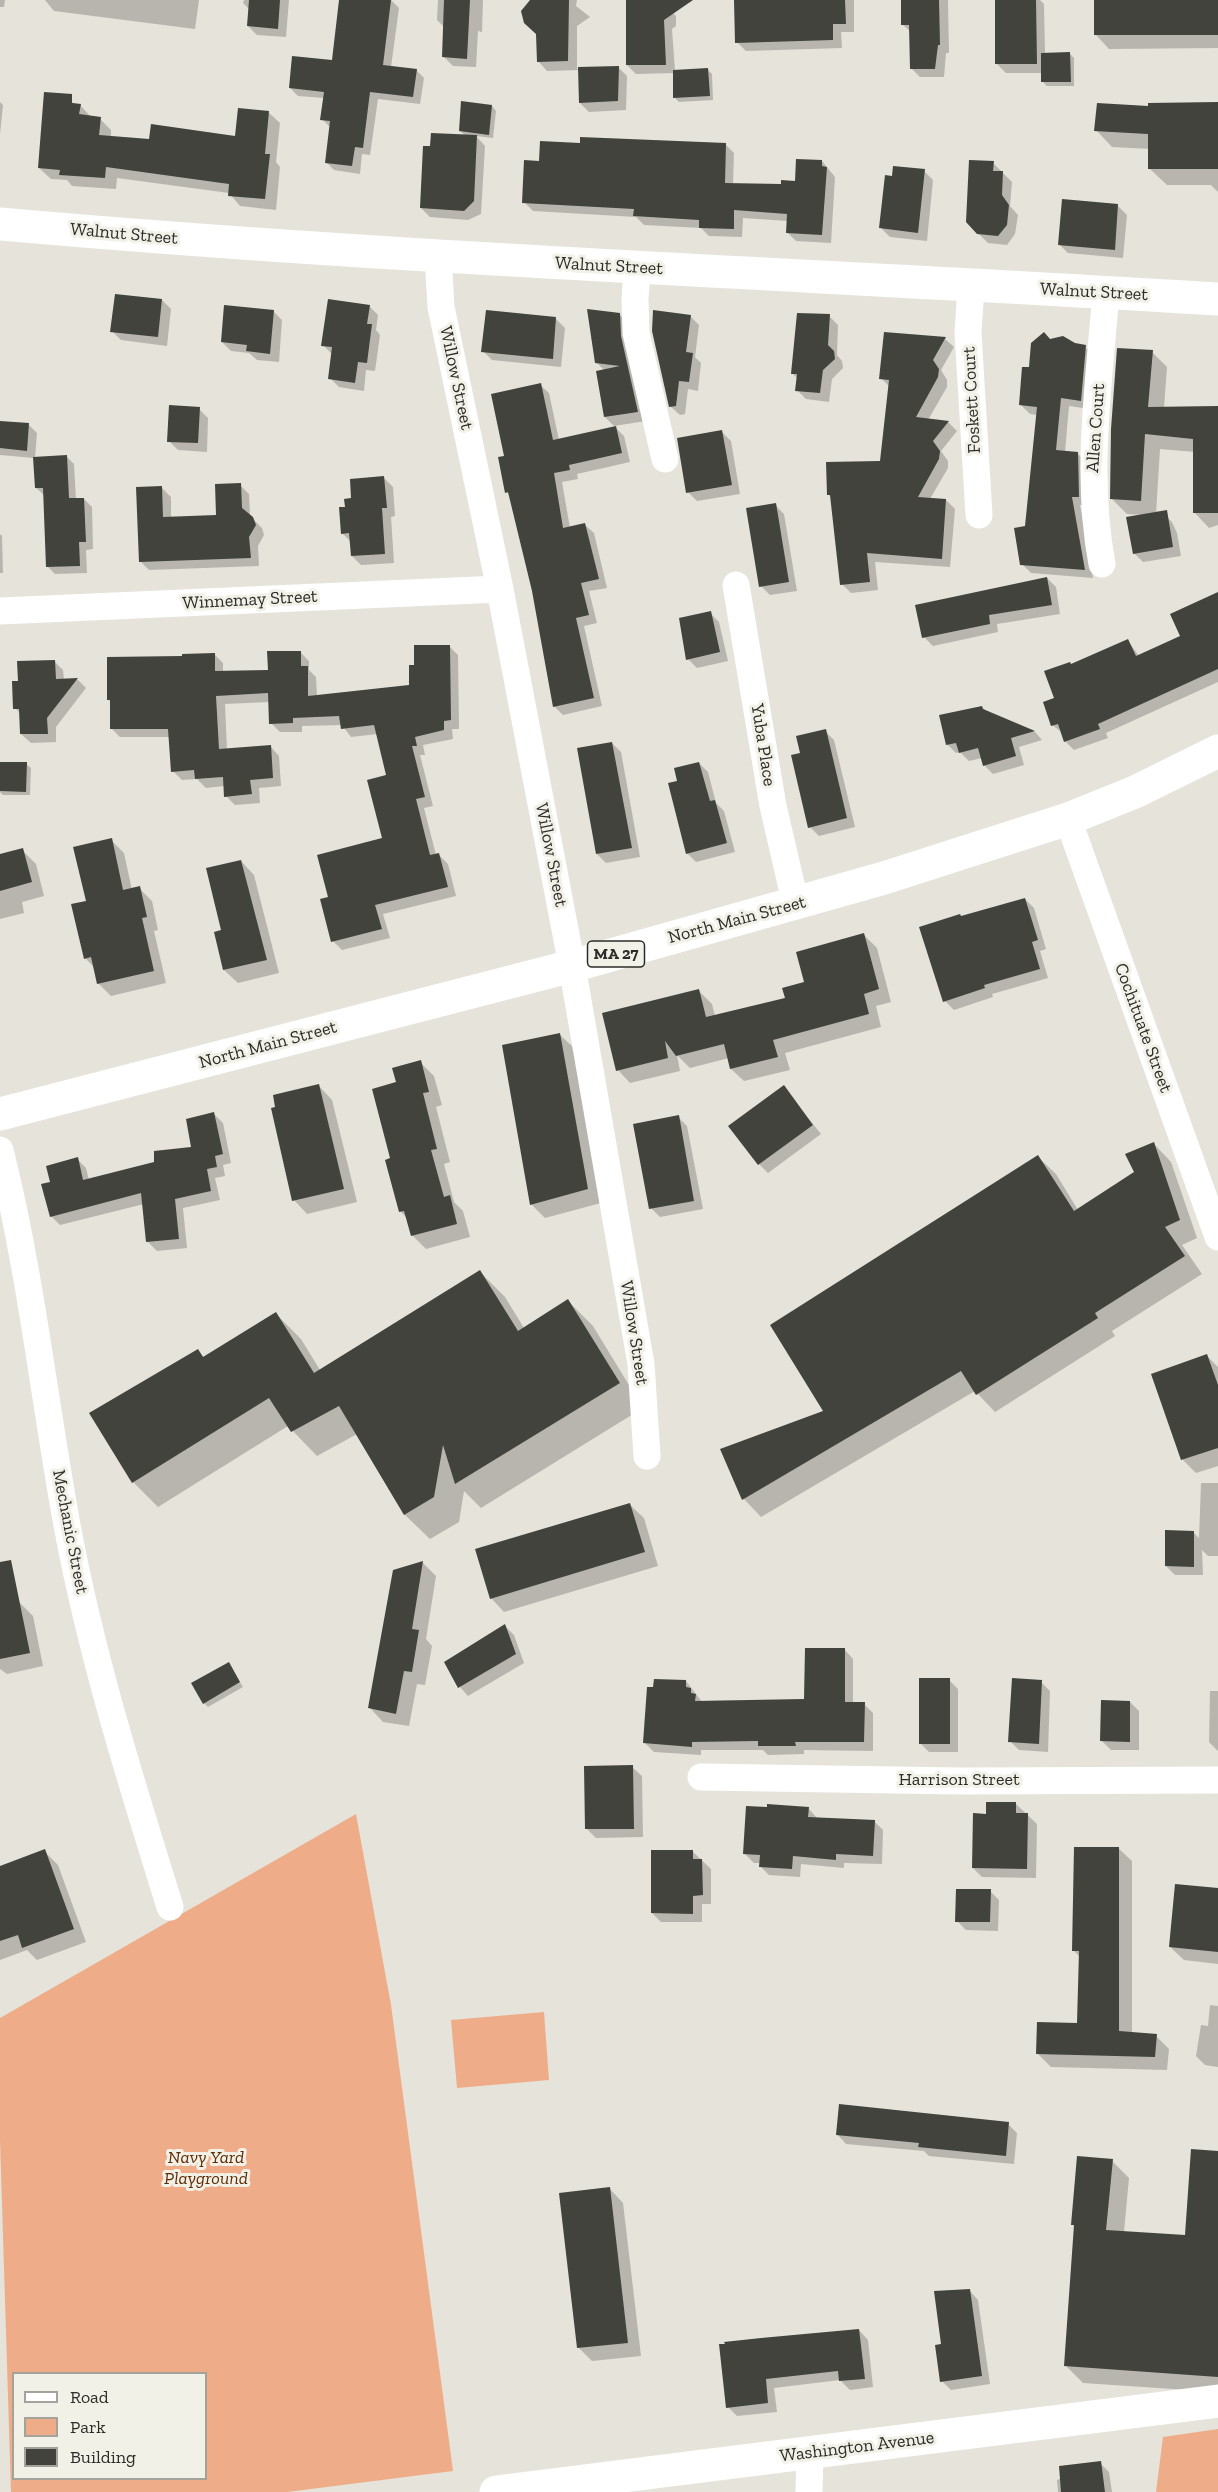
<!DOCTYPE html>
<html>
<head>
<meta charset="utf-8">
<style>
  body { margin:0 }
  #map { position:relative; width:1218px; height:2492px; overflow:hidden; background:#e5e3da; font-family:"Zilla Slab",serif }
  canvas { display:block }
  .legend { position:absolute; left:12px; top:2372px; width:195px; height:108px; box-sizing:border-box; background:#f2f1e7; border:2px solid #a3a29b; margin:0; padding:8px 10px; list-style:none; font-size:18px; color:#2d2c29 }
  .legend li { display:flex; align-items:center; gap:12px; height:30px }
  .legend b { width:30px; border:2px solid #a3a29b }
</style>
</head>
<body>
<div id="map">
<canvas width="1218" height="2492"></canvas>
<ul class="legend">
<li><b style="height:8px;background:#fff"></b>Road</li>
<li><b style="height:16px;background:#eead88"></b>Park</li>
<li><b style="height:16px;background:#41433c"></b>Building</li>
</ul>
</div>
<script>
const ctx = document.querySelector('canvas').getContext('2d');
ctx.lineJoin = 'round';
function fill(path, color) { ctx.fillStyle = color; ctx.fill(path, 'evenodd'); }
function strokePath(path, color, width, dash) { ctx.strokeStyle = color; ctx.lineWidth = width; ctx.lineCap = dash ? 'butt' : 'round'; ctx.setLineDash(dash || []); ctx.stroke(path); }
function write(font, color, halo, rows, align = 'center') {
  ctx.font = font + ' "Zilla Slab",serif'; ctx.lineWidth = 6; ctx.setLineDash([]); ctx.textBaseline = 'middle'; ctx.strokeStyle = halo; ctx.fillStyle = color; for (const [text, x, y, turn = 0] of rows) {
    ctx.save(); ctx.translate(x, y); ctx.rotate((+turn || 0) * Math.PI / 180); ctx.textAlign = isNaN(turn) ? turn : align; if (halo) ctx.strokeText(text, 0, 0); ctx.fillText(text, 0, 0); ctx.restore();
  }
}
fill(new Path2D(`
  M356,1814L391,2005L453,2471L287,2492H11L0,2140V2018ZM14,2374H206V2478H14Z
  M544,2012L549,2080L457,2088L451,2020Z
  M1218,2429V2492H1156L1163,2437Z`), '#eead88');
fill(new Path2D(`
  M0,0H5L4,7H0Z
  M45,0H199L195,29L54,11Z
  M244,0H289L286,37L257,35L248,26L249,9L243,3Z
  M340,0H391L399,8L391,67L416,70L424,78L420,104L378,99L370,155L362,154L360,174L334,170L326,162L331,128L322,119L324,98L298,96L290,88L333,61Z
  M438,0H483L482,32L478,31L476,67L453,66L444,57L445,28L437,20Z
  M531,0H577L576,6L590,17L577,26V69L618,67L627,76L626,110L589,112L580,103L579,70L547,71L538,61V34Z
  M627,0H672V12L676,16V26L672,29L675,71L708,70L712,74L713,100L679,102L675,98V73L636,74L627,65Z
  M735,0H854V32H841L842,48L746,51L737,42Z
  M902,0H948L949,53H946L944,77H920L911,68V32L903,25Z
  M996,0H1040L1044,4L1045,54H1070L1074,58V86H1047L1043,82V73H1006L997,64Z
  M1095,0H1218V48L1109,49L1096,35Z
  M0,102L3,105L0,134Z
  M71,102L80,105L91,117L100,119L111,130V137L150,141L236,137L268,112L280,123L276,162L280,167L276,210L240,206L229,193L117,178L116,189L72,186L67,180L51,179L39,168Z
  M1218,104V192L1211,185H1167L1150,169V149L1112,147L1096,130L1150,108Z
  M492,106L496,111L493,138L476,136L485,146L481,214L468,220L430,217L421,208L432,148L466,136L460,131Z
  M725,144L734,153L733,185L783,186L796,183L822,161L835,177L831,243L796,241L787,232L788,221L743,218L742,237L709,236L701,228L644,225L636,217L533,211L524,202L541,163L581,145Z
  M993,163L1012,182L1010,206L1018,215L1015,234L1007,245L988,243L978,233Z
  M924,171L933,180L927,241L890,237L881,228Z
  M1118,206L1127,215L1123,258L1068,253L1059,244Z
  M162,300L171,309L167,346L121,340L112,331Z
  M369,306L378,315L376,330L380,335L375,371L366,370L364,391L339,387L330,378L333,355L323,345Z
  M273,311L282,320L279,362L257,360L249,353L231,351L222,342Z
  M619,314L628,323L646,421L614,426L605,417V371L597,363Z
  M690,316L699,325L695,357L701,363L698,391L688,389L685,414L680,415L670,406Z
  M829,316L838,325L837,355L842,361L843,368L832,379L829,402L806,399L797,390L798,379L792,373Z
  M556,319L565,328L561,367L492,360L483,351Z
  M886,334L945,339L954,347L941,370L947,380V387L928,420L948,422L957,431L941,451L948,461V468L930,499L946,500L955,509L950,567L875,562L878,590L851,593L842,584L832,498L828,494L882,462L890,387L881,378Z
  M1050,340L1085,347L1094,356L1090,409L1069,406L1065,452L1078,454L1087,463V506L1080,505L1093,578L1031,573L1022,564L1038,415L1030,414L1021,405L1030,369Z
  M1152,352L1167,367L1164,408H1218V525L1209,528L1195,513V452L1160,449L1156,514L1163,513L1172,522L1177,533L1181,556L1143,562L1134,553L1143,515L1127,514L1112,499Z
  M540,385L549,393L559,440L615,427L624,436L630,462L577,474L578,479L562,482L570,528L585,525L594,533L607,588L589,591L597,623L584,626L602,706L563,715L554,706L534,591L511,496L506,492V457Z
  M199,409L208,418L207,452L178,450L169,441Z
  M0,422L29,425L37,433L35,458L66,456L74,464L76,500L84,499L92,507L93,549L86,550L87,573L55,574L47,566L45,496L36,488L34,458L0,455Z
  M722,432L731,441L740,494L697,501L688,492Z
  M384,478L393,487L395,516L391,517L394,563L361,565L352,556L351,542L342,533L352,499Z
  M240,485L249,494L250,516L262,528L264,535L258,546L259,566L149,570L140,561L162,488L171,497V518L218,516Z
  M775,505L784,514L797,591L770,595L761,586Z
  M0,534L2,536L3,573H0Z
  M1047,578L1056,587L1060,614L997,624L998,632L933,646L924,637Z
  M710,613L719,622L728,661L697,668L688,659Z
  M1218,624V682L1106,733L1108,738L1074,750L1065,741L1063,733L1052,725L1055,699L1072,666L1128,641L1139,656Z
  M449,646L458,655L459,729H452L453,739L423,745L425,755H420L433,806L424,808L436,855H439L448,864L456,896L383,914L390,938L342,950L333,941L330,898L384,839L388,776L378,734L351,737L342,725L302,726V732H280L271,723L270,702L225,704L227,750L270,746L279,756L281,786L259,788L260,803L235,805L226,796L225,786L206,788L197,779L182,780L173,771L170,737H120L111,728V702L108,699L184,658L214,654L223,663V672L269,671L300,652L309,661V670L316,677L317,696L410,686L416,666Z
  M54,661L63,670L64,680H78L86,688L56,727V742L31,743L21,734V714L15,708L19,682Z
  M982,707L987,712L1035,732L1042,740L1019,747L1024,765L993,774L984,765L982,758L969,761L960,752L956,753L947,744Z
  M825,731L834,740L855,827L819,836L810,827Z
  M612,743L621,752L640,857L606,863L597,854Z
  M0,763L26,764L31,768L30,795H3L0,792Z
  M699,763L708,772L716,803L724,811L735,852L696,862L687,853L679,782Z
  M111,840L124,853L132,890L139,888L152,901L158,930L154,931L166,983L111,996L98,983L95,968L85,958L87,902Z
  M22,850L36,864L44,896L22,902L24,913L0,919V856Z
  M241,861L254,875L279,973L238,983L224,970L223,931Z
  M1025,899L1034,908L1046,949L1040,951L1048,978L992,994L993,997L954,1010L945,1001L962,918Z
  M864,935L877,948L891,1002L876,1006L881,1027L785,1053L790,1070L744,1081L731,1069L729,1058L690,1068L677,1055L680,1071L630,1083L618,1070L699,991L712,1004L715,1016L786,1000Z
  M560,1035L574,1048L601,1203L545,1218L531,1204Z
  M420,1062L434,1076L442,1105L436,1107L450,1162L444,1164L454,1202L463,1211L470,1237L426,1249L412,1235L408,1219L400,1211L392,1160L398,1084Z
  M319,1086L332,1100L357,1202L307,1214L294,1200Z
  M783,1087L821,1134L768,1173L759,1164Z
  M214,1114L223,1123L231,1163L223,1165L225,1176L215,1178L220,1200L183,1208L187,1248L157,1251L148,1242L144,1204L60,1225L51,1216L52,1184L77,1159L86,1168L89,1180L156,1163L193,1148Z
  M678,1117L687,1126L703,1209L660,1217L651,1208Z
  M1154,1144L1171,1162L1197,1238L1182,1245L1202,1274L1112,1331L1115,1336L995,1412L975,1391L761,1517L744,1499L722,1450L825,1412L1038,1157L1056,1174L1078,1210L1136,1173Z
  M480,1272L505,1297L524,1328L568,1301L593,1326L643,1408L481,1508L464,1491L459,1522L430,1539L405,1515L357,1434L317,1456L288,1426L158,1507L133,1482L197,1351L205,1358L276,1314L301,1339L320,1370Z
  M1207,1356L1218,1367V1466L1196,1473L1183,1460L1153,1374Z
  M1201,1483H1218V1556H1208L1202,1550L1203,1575H1175L1166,1566L1193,1532L1199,1538Z
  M630,1505L644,1518L658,1566L504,1612L491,1598Z
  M423,1563L436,1576L426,1639L432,1646L425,1685L417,1684L409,1726L383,1722L370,1708L395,1571Z
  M19,1602L33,1616L43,1666L7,1674L0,1669V1606Z
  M505,1626L514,1635L524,1663L468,1696L460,1687L446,1663Z
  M844,1649L853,1659V1703L864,1704L873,1713V1751L804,1750V1754L768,1755L763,1750H701V1755L654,1752L645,1743L686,1681L703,1703L806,1700Z
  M228,1663L243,1687L208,1707L204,1703Z
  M949,1680L958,1689V1752H929L920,1743Z
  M1041,1682L1050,1691L1048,1752L1019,1750L1010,1741Z
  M1210,1691H1218V1751L1209,1742Z
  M1130,1702L1139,1711V1750H1111L1102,1741Z
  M632,1767L642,1776L643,1837L596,1838L587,1829Z
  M1016,1804L1037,1824L1036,1878L982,1877L973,1868L987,1815Z
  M808,1808L817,1818L874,1821L883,1830L882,1864L844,1863V1868L801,1864L800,1877L769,1875L760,1866L761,1863H754L745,1854Z
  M1118,1848L1132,1861V2034L1156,2036L1169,2049L1167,2070L1051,2067L1038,2054L1079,2024L1080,1957L1073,1950Z
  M44,1851L58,1865L86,1942L37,1960L27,1950L0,1960V1867Z
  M692,1851L711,1869V1904H702V1922H661L652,1913Z
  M1218,1889V1964L1184,1960L1170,1947Z
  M990,1891L999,1900L998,1931L966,1930L957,1921Z
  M1210,2005L1218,2006V2067L1205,2065L1196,2056L1201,2025L1208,2026Z
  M1008,2124L1017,2133L1014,2164L929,2156L924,2151L846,2144L837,2134Z
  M1218,2153V2392L1083,2383L1066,2366L1075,2227L1072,2224L1112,2161L1129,2178L1124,2232L1187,2237Z
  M610,2189L623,2203L641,2356L592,2361L578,2347Z
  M969,2290L978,2300L990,2384L951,2390L942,2381L943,2345Z
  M859,2330L868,2340L873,2387L850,2390L840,2380L774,2388L777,2412L737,2416L728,2407L721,2346Z
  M1100,2463L1109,2472L1112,2492H1058L1057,2480Z`), '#0003');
fill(new Path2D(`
  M249,0H280L278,29L247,26Z
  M339,0H391L383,65L417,69L413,97L370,92L363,148L355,147L352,166L325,163L330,121L320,120L324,92L289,88L292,56L332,60Z
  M444,0H470L467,59L442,57Z
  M530,0H569L568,61L537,62L536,34L524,23L521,11Z
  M626,0H693L664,20L666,65H626Z
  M734,0H845L846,24H833V40L735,43Z
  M901,0H939L940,45H938L935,69H910L909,25H901Z
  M995,0H1036L1037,64H995Z
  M1094,0H1218V35H1094Z
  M1070,52L1071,82H1041V53Z
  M619,66L618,101L579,103L578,67Z
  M708,68L710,96L673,98V70Z
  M44,92L72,94V103L81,104L79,114L101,117L99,135L149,139L151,124L235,136L238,108L269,111L265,154H270L265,199L228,196L229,184L106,167L105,178L59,175L60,170L38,168Z
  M461,101L492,105L489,135L459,131Z
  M1218,102V169H1148V134L1094,131L1097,103L1148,106V103Z
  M431,133L477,135L474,201L464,211L420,208L423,146H430Z
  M580,137L726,143L725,183L781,184V180L795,181L796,159L822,160V166L827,167L822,235L786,233L787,214L734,210V229L699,228V220L633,216L634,209L522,203L524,160L539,161L540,141L580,143Z
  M969,160L994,161L993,171H1003L1002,195L1009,205L1007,225L998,236L977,234L966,222Z
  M893,166L925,169L918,233L879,228L885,175L892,176Z
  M1062,199L1118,204L1115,250L1058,245Z
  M115,294L162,299L158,337L110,332Z
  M328,299L370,305L367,324H372L367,363L358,362L355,383L328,379L332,347L321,346Z
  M224,305L274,310L270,354L246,351L247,345L221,342Z
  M587,309L620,313L621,336L638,412L604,417L596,371L620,366L595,363Z
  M486,310L556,317L553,359L481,352Z
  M653,310L691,315L686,352L693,353L689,382L679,381L676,406L669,407L652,331Z
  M797,313L830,314L828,345L834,351L835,359L823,370L820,393L795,391L797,374H791Z
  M884,332L946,337L933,360L939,369L938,377L916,417L949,421L933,441L940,451L939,459L918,497L946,499L942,559L867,553L870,582L840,585L830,495H827L826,462L880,461L889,380L879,379Z
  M1044,332L1050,339L1063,336L1075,343L1086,345L1081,401L1061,398L1056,450L1078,452L1079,497H1072L1085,570L1020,565L1014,528L1025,526L1037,407L1019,405L1022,367H1029L1031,343Z
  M1117,348L1153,350L1148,407L1218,406V513H1193V439L1145,434L1141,501L1110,499L1111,429Z
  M541,383L553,440L616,426L622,453L569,465L570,470L554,473L563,528L585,523L599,579L581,583L589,615L576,618L594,698L553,707L532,591L508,492L505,493L498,457L504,456L491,394Z
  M169,405L200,407L198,443L167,442Z
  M0,421L29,423L27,451L0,448Z
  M722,430L732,485L686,493L677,438Z
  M67,455L69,498H84L86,542H79L80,566L46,567L43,488H35L33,457Z
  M384,476L387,508H382L385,554L351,556L349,533L341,534L339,507H345L344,499L351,498L350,479Z
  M241,483L242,508L253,517L256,525L249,537L251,558L139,562L136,487L162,486L163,517L216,515L215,484Z
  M776,503L789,582L759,587L746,508Z
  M1167,510L1173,547L1133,554L1126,517Z
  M1047,577L1052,605L989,615L990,624L922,638L915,605Z
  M1218,592V669L1098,724L1100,729L1064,742L1058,724L1051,726L1043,702L1054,698L1044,671L1070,662L1071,664L1128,639L1136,656L1180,636L1170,614Z
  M711,611L720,652L686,660L679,618Z
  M414,645H450L451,720L444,721V730L415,737L417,746H412L425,797L416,799L430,855L439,853L448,887L375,905L382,929L331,942L320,899L328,897L317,855L382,838L367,780L386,775L374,725L341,729L339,716L293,718V723L269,724L268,693L216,696L219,749L271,745L273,778L250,780L252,794L224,797L223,777L195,779L194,770L171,772L168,729H110V700H107V657L182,656V654L215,653V671L268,670L267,651H301V666H308V696L409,685V665H414Z
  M55,660L56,679L78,678L47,718L48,734H20L19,709H13L12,681H18L17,661Z
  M982,706L983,709L1035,731L1011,738L1016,756L983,766L978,748L959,753L956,743L946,745L939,715Z
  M826,729L847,818L808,828L791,755L800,753L796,736Z
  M612,742L632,848L596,854L577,748Z
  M0,762H27L26,792L0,791Z
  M699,762L710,801L715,800L727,843L686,854L668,783L677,781L674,768Z
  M112,838L123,890L140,886L147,917L142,918L154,971L97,984L91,957L84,959L71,904L86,901L73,847Z
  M23,848L32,882L0,891V854Z
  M241,860L267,960L223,970L214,932L221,930L206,868Z
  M1025,898L1038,940L1032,942L1040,969L984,985L985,988L943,1002L919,927L960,914L961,916Z
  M864,933L879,989L864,994L869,1014L773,1040L778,1057L730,1069L724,1044L676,1056L665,1041L668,1058L616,1071L602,1013L699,989L706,1017L785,998L782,988L804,982L796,952Z
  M560,1033L588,1189L530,1205L502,1045Z
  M421,1060L429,1092L423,1093L437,1149L431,1150L444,1197L450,1195L457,1224L411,1236L404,1211L399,1212L385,1160L390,1158L372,1089L396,1082L392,1068Z
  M319,1084L344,1189L292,1201L271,1108L275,1107L273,1095Z
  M784,1085L813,1125L758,1165L728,1126Z
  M214,1112L223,1154L215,1156L217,1167L207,1169L211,1191L175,1199L179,1239L146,1242L141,1193L50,1217L41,1184L50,1182L46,1166L78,1157L83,1180L154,1162V1151L191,1147L186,1119Z
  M679,1115L694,1201L649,1209L633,1124Z
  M1154,1142L1180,1220L1165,1227L1185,1256L1095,1313L1098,1318L976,1395L961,1371L742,1500L720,1449L823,1411L770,1325L1038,1155L1074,1211L1134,1172L1125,1154Z
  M480,1270L518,1331L568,1299L620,1383L455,1484L443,1445L434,1497L404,1515L339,1406L291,1432L269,1398L132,1483L89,1413L198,1349L203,1357L276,1312L314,1373Z
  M1207,1354L1218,1385V1448L1181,1460L1151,1374Z
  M630,1503L645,1552L490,1599L475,1549Z
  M1165,1530L1194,1531V1567L1165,1566Z
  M11,1560L30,1653L0,1659V1562Z
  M423,1561L412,1629L419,1630L412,1672L404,1671L396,1714L368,1708L393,1570Z
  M505,1624L516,1654L458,1688L444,1662Z
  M805,1648H845V1702H865L864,1742H795L796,1746H758V1741L692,1742V1747L643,1743L647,1687H653L654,1679L686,1680V1687L691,1688V1693L696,1694L695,1701L804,1699Z
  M229,1662L240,1682L203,1704L191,1683Z
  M919,1678H950V1744H919Z
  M1012,1678L1042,1680L1039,1744L1008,1742Z
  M1101,1700L1130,1701V1742L1100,1741Z
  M633,1765L634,1829H585L584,1766Z
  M986,1802H1016V1813H1028L1027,1869L972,1868L973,1813L986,1814Z
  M767,1804L809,1807L808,1817L875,1820L873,1856L836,1854V1860L793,1856L792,1869L759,1867L760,1855L743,1854L746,1806L767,1807Z
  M1074,1847H1119V2031L1157,2034L1155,2057L1036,2054L1037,2022L1077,2023L1079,1951H1072Z
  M45,1849L74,1929L22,1948L18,1935L0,1941V1866Z
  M651,1850H693V1859H702L703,1895L693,1896V1914L651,1913Z
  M1175,1884L1218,1888V1952L1169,1947Z
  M956,1889H991L990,1922H955Z
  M839,2104L1009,2122L1006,2156L918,2147L919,2143L836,2135Z
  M1191,2149L1218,2151V2377L1064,2366L1074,2225H1071L1077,2156L1113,2159L1106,2230L1185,2235Z
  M610,2187L628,2343L577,2348L559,2193Z
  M970,2289L982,2376L940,2382L935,2345L941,2344L934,2291Z
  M859,2329L865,2379L839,2381L838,2371L766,2379L768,2403L726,2408L719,2344H725L724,2342L761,2338Z
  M1101,2461L1105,2492H1061L1059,2466Z`), '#41433c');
strokePath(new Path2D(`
  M438,256L441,307L500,589L572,966L641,1364L647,1456
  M637,268L635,299L636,333L665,459
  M971,286L968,333L979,515
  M1102,564C1085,474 1099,383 1106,292
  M736,585L773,806L796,905
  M0,611L500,589
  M1068,819L1218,1237
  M0,1150C31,1273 44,1400 67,1525C91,1655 131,1782 170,1907
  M701,1777L960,1781L1218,1780
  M809,2492L810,2453`), '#fff', 27);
strokePath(new Path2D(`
  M0,224C405,260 812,274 1218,299
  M496,2492L1218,2401`), '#fff', 33);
strokePath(new Path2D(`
  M0,1114L572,966L884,878L1068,819L1135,792L1218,751`), '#fff', 33);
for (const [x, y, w] of [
  [616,954,57]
]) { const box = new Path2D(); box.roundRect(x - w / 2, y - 13, w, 26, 4.5); ctx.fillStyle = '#f2f1e7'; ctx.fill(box); strokePath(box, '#2d2c29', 1.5); }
write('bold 16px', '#2d2c29', null, [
  ["MA 27",616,954]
]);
write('18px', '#2d2c29', '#f2f1e7', [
  ["Walnut Street",124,234,5],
  ["Walnut Street",609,266,3],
  ["Walnut Street",1094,292,3],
  ["Willow Street",456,378,78],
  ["Foskett Court",972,400,-93],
  ["Allen Court",1096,428,-86],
  ["Winnemay Street",250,600,-3],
  ["Yuba Place",763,745,81],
  ["Willow Street",551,855,79],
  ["North Main Street",737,920,-15],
  ["Cochituate Street",1143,1028,70],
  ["North Main Street",268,1045,-15],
  ["Willow Street",634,1333,81],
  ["Mechanic Street",70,1532,79],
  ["Harrison Street",959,1780],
  ["Washington Avenue",857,2447,-7]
]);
write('italic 18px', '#5f2c06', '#f2f1e7', [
  ["Navy Yard",206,2158],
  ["Playground",206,2179]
]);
</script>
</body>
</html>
